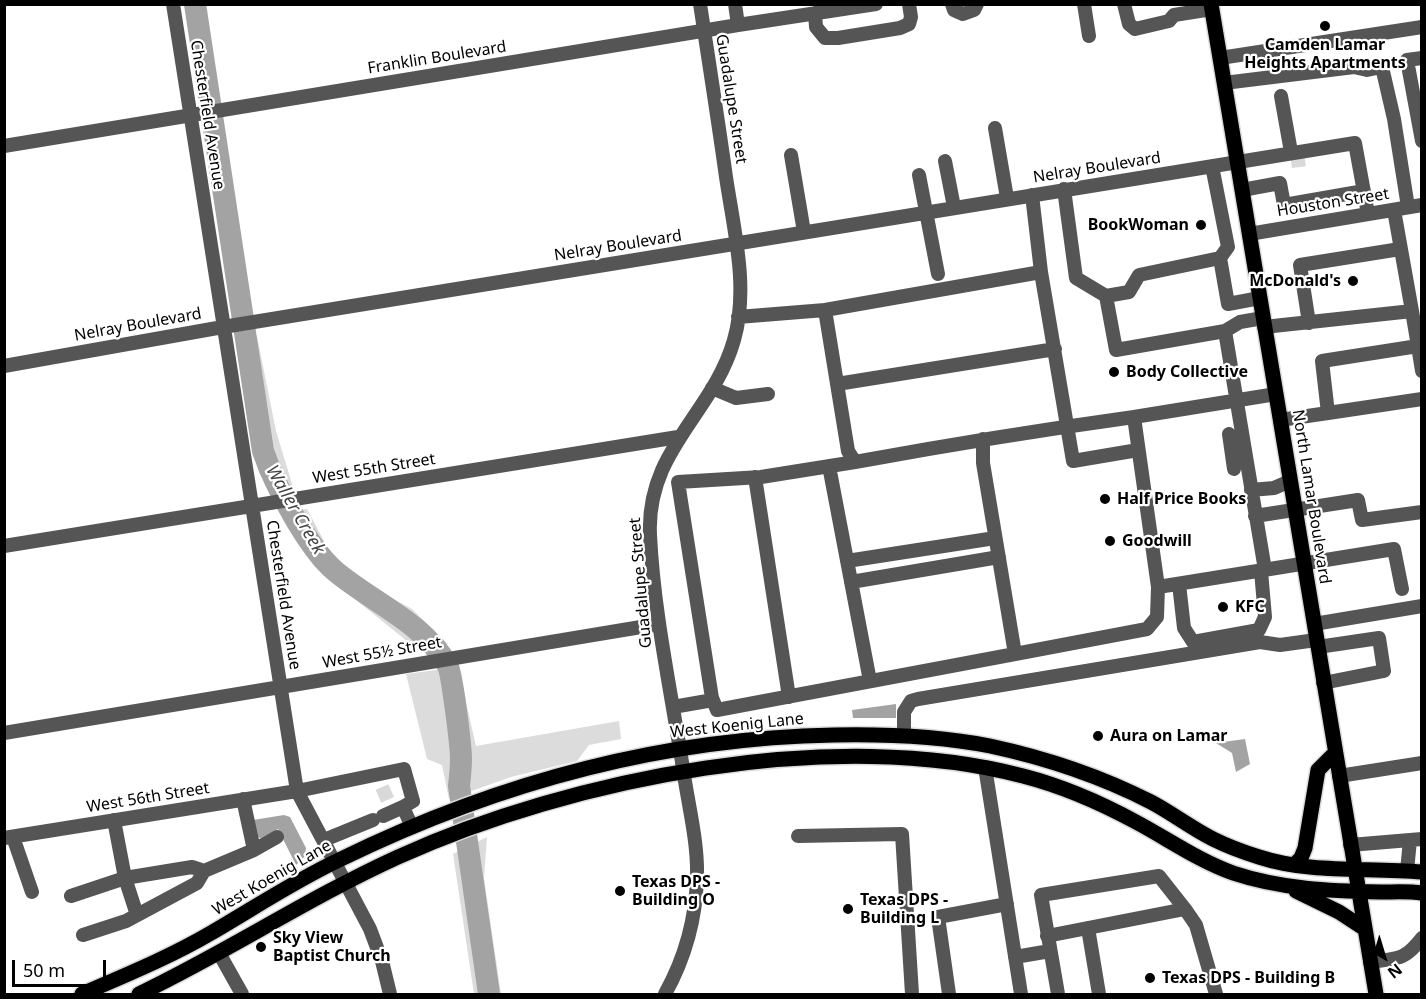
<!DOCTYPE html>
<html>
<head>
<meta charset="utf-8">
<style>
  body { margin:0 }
  #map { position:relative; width:1426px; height:999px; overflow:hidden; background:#fff; font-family:"Noto Sans",sans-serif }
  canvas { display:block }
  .frame { position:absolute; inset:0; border:6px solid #000; pointer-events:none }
  .north { position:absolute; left:1354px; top:927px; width:60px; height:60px; -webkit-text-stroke:4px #fff; paint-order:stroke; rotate:142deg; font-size:16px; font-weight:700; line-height:24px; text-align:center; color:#000 }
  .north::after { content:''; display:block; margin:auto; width:21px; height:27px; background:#000; clip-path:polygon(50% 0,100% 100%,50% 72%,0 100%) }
  .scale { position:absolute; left:12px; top:960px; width:94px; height:27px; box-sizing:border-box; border:3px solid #000; border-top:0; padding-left:8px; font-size:18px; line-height:21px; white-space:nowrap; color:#000; -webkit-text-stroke:4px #fff; paint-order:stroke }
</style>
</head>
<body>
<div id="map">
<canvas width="1426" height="999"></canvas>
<div class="frame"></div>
<div class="north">N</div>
<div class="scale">50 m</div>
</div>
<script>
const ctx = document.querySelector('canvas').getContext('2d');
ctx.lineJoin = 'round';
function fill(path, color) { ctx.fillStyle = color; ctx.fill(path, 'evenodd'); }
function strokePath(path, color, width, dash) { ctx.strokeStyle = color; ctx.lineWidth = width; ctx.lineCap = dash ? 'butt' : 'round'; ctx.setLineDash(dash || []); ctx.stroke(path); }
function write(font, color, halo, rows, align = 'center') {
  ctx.font = font + ' "Noto Sans",sans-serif'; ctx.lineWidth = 4.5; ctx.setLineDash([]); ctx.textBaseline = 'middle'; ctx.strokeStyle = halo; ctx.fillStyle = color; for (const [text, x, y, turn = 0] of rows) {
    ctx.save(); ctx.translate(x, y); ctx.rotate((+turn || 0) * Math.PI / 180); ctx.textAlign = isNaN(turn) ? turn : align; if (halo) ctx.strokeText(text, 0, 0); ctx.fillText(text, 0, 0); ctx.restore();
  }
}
fill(new Path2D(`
  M257,336L276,431L293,487L270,490L259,473L237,339Z
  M307,509L331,554L354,578L412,609L448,644L418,650L314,566L284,512Z
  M458,667L476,746L619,721L621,739L589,745L577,761L511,777L449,799L442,765L427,759L406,674Z
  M487,837L484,878L501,994H474L453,854Z`), '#dcdcdc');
fill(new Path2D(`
  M896,704V718H853L852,710Z
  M1245,739L1250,764L1236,772L1232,753L1216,743Z
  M284,815L290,817L306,848L305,856L296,865L278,829L261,838L256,837L253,820Z`), '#a3a3a3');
strokePath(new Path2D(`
  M195,4L263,451C275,486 308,548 335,571C372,602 422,622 447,664C452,671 461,747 461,759C461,768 460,777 459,786L489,994`), '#a3a3a3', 22);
strokePath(new Path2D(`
  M1291,161L1307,159
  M382,787L389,803`), '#d9d9d9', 14, [14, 7]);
const major = new Path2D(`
  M1211,4L1376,994
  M1294,865L1301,858L1305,848L1318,770L1335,753
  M1296,891L1339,912L1365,929
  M82,994C126,975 170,957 211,933C254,908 296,880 341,859C495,784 662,738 834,735C886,734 939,736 990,746C1046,758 1100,776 1151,802C1172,813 1191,828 1213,839C1227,846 1243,852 1259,857C1311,874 1367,867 1422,872
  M139,994C227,952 308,898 398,857C572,778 835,726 1023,776C1062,786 1101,803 1136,822C1168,839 1199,861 1233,873C1281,889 1330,891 1381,892C1394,892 1408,891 1422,893`);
strokePath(major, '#dbdbdb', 18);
strokePath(new Path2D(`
  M173,4L297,791L370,929L382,961L390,994
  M735,4L738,25
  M952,4L954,10L963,14L974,10L977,4
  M1084,4L1089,36
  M1124,4L1129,24L1135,29L1169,21L1174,15L1212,9
  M815,13L816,27L825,38H838L900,28L909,24L911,17L909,4
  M1220,58L1422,27
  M1422,58L1407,60L1422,141
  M1224,83L1354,67L1367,70L1382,67L1394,119L1408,207
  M1281,96L1291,152
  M995,128L1007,198
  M4,146L738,25L876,4
  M791,155L804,232
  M945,161L954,207
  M1212,166L1228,247L1220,258
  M919,175L938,274
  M1064,189L1076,278L1106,296L1116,350L1225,331L1240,322L1263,318
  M1242,190L1280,183L1284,205L1364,191
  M1032,195L1041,272
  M1249,234L1422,205
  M1106,296L1129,292L1139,275L1220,258L1228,304L1260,298
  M738,317L825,310
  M1309,323L1300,265L1400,249
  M1264,327L1412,311L1394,210
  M1225,331L1265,570
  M1418,346L1422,371
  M4,366L223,327L1355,143L1368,214
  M837,384L1055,349
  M712,388L736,398L768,394
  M1328,413L1422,399
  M1134,417L1276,394
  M1280,420L1328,413L1322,361L1418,346L1412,311
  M1229,434L1234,469
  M983,439V463L1015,654L1147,629L1157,617L1158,587
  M1138,450L1073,461L1041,272L825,310L848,451L855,462C948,445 1040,430 1134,417L1158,587L1394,549L1402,589
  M855,462L761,477L678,482L712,698L717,710L1015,654
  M829,466L870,681
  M755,477L789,697
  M1251,490L1274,488L1290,481
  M1255,516L1358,500L1362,520L1422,512
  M4,546L678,437
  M847,561L995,538
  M851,582L999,557
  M1179,584L1184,628L1193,642L1259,630L1265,617L1261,571
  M1314,624L1422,606
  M1318,647L1379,638L1384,671L1323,683
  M673,707L713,700
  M4,733L659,624
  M904,736V712L911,701L918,699L1260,642L1280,645L1316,640
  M985,767L1021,994
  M1339,776L1422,763
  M243,799L254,850
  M383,816L403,807L412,827
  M114,820L125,878L137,915
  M798,836L902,834L912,994
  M13,837L32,892
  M4,838L297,791L404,769L413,801L403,807
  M324,840L373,820
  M1350,845L1422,839
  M1407,871L1410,840
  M71,896L125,878L192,867L204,871
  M1088,928L1099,994
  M83,935L126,921L197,883L204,871L254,850L277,837
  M1047,936L1185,909L1196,925L1216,994
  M219,953L242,994
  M1015,957L1050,951
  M1370,962C1398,958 1404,961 1422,938
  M665,994C685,958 696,918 697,877C698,843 689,808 684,775C672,695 654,616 650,535C646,450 713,414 734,340C749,288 734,231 726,177C718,120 709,62 700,4
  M949,994L938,917L1007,904
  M1058,994L1041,895L1159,876L1185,909`), '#555', 14);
strokePath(major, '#000', 15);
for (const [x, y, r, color] of [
  [1325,26,6,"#000"],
  [1201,225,6,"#000"],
  [1353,281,6,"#000"],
  [1114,372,6,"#000"],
  [1105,499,6,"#000"],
  [1110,541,6,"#000"],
  [1223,607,6,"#000"],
  [1098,736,6,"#000"],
  [620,891,6,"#000"],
  [848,909,6,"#000"],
  [261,947,6,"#000"],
  [1150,978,6,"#000"]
]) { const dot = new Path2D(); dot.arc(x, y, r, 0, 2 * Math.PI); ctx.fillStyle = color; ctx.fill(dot); strokePath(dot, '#fff', 2); }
write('bold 16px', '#000', '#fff', [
  ["Camden Lamar",1325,45,"center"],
  ["Heights Apartments",1325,63,"center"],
  ["BookWoman",1189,225,"right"],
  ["McDonald's",1341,281,"right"],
  ["Body Collective",1126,372],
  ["Half Price Books",1117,499],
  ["Goodwill",1122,541],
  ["KFC",1235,607],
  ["Aura on Lamar",1110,736],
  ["Texas DPS -",632,882],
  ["Building O",632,900],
  ["Texas DPS -",860,900],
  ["Building L",860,918],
  ["Sky View",273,938],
  ["Baptist Church",273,956],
  ["Texas DPS - Building B",1162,978]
], 'left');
write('16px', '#000', '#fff', [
  ["Franklin Boulevard",437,58,-9],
  ["Guadalupe Street",731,99,81],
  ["Chesterfield Avenue",207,115,81],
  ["Nelray Boulevard",1097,168,-9],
  ["Houston Street",1333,203,-9],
  ["Nelray Boulevard",618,246,-9],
  ["Nelray Boulevard",138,325,-10],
  ["West 55th Street",374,469,-9],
  ["North Lamar Boulevard",1311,497,81],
  ["Guadalupe Street",641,583,-95],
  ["Chesterfield Avenue",283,595,81],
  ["West 55½ Street",382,653,-10],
  ["West Koenig Lane",737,726,-6],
  ["West 56th Street",148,798,-9],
  ["West Koenig Lane",272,878,-30]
]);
write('italic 18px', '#444', '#fff', [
  ["Waller Creek",295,510,60]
]);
</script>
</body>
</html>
